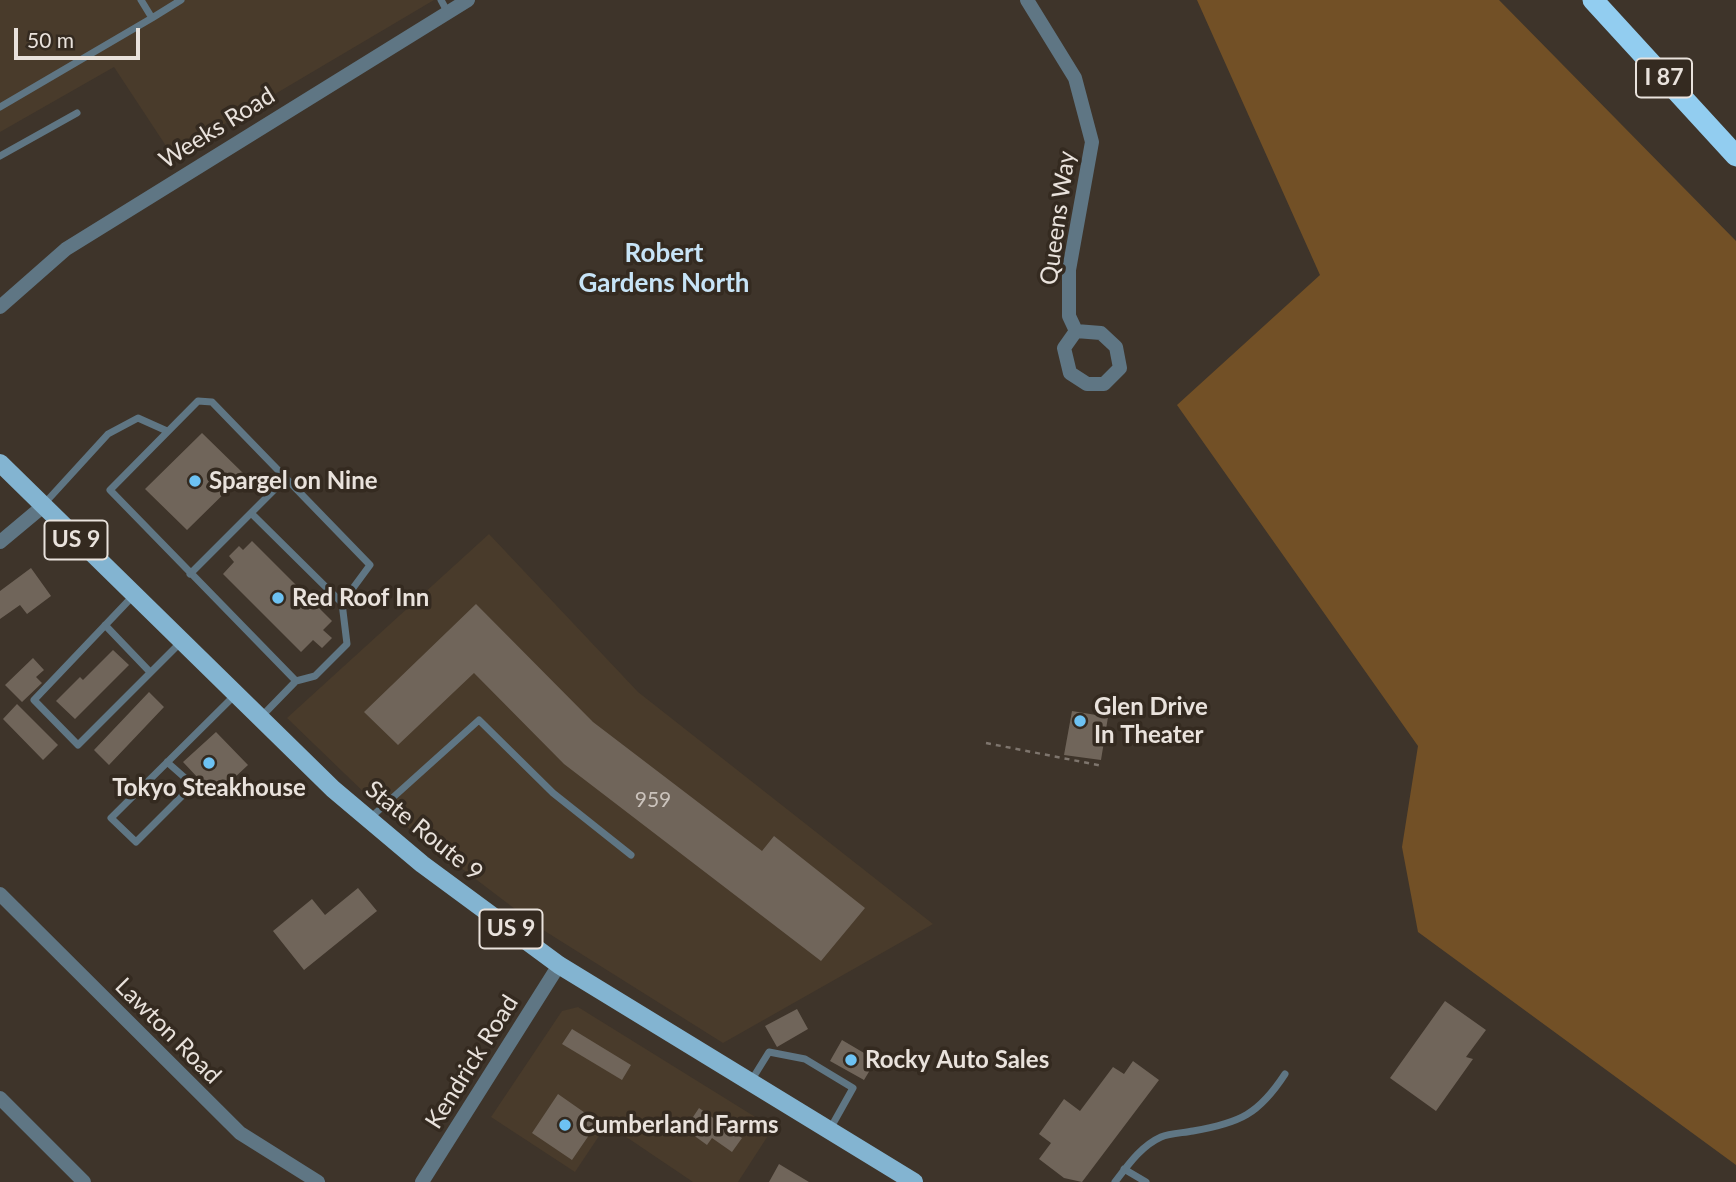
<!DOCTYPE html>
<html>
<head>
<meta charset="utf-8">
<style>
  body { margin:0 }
  #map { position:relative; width:1736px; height:1182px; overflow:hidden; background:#3e342a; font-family:Lato,sans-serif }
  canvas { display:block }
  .scale { position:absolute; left:14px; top:28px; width:126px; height:32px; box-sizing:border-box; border:4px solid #e9e2dc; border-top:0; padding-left:9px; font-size:21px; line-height:24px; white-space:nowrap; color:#e9e2dc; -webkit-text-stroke:5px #342a20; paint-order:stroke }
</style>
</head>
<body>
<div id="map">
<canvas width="1736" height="1182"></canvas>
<div class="scale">50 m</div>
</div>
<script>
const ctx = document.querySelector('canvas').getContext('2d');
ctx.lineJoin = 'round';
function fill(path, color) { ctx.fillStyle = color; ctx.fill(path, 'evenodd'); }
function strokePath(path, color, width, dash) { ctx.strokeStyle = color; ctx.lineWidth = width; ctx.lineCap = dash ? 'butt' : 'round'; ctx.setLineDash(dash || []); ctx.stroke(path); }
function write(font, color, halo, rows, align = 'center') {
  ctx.font = font + ' Lato,sans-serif'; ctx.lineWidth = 7; ctx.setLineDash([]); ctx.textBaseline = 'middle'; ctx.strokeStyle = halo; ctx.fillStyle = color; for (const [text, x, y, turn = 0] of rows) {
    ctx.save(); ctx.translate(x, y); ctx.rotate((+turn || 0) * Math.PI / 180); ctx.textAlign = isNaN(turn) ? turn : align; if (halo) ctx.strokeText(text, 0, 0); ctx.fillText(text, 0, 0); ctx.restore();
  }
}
fill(new Path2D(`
  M0,0H434L172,155L114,67L0,132Z
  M489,534L638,692L933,924L723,1043L540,928L373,801L287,718Z
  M578,1007L773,1128L738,1182H693L607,1124L575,1172L491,1117L562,1011Z`), '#493b2b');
fill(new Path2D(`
  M1197,0H1499L1736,241V1165L1418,932L1402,847L1418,746L1177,405L1320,275Z`), '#725026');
fill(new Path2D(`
  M202,433L244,474L187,530L145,489Z
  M252,541L332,621L323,630L332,638L322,648L313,640L301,652L223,574L234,562L229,556L239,546L243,550Z
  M31,568L51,596L27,614L20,605L0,619V591Z
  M476,604L593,722L762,851L774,836L865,908L821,961L564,764L474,673L398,745L364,712Z
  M113,650L129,665L75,719L56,701L80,677L83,680Z
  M33,658L44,670L36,677L42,683L22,702L5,685Z
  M149,692L164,707L109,765L94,750Z
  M17,704L58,745L43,760L3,719Z
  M1072,711L1108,717L1101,760L1064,755Z
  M216,732L248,765L215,796L183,762Z
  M358,888L377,911L304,970L273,931L312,899L325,915Z
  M1445,1001L1486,1030L1466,1057L1473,1059L1436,1111L1390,1078Z
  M797,1009L808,1029L777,1047L765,1026Z
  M572,1029L631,1065L622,1080L562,1044Z
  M842,1040L876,1060L864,1080L830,1061Z
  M1133,1061L1159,1080L1082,1182L1064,1178L1039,1159L1051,1143L1039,1134L1064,1099L1080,1111L1113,1067L1124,1074Z
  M558,1094L598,1122L572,1160L532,1133Z
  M699,1108L742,1138L732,1152L712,1138L707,1145L685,1129Z
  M779,1164L809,1182H769Z`), '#70655a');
strokePath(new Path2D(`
  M986,743L1103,766`), '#7e756d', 2.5, [5, 5]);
strokePath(new Path2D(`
  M441,0L448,13
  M152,18L181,0
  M0,107L152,18L141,0
  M0,156L77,113
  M44,504L108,434L138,418L167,431
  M251,513L342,603
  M190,574L285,479
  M133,596L34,700L78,745L180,643
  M105,625L150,672
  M260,718L296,681L315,676L347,644L342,603L370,565L212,402L198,401L110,490L296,681
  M167,762L193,785L136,842L111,818L235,695
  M369,819L479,720L553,793L631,855
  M751,1081L769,1052L805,1059L853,1088L830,1129
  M1124,1169L1146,1182
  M1115,1182C1128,1165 1141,1146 1161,1137C1170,1133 1183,1133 1193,1131C1240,1123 1259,1114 1285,1074`), '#5f7684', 7);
strokePath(new Path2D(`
  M1027,0L1075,78L1092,142L1069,270V316L1076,331
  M0,307L66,249L468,0
  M1076,331L1101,333L1116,347L1120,368L1104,384H1087L1070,373L1064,348Z
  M0,542L42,507
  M0,894L240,1133L318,1182
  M0,1098L84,1182
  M422,1182L559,965`), '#5f7684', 14);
strokePath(new Path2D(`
  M0,463L333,789L422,864L559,965L914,1182`), '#83b4d1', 18);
strokePath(new Path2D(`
  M1593,0L1736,156`), '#92cdf0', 21);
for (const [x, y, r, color] of [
  [195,481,7,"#6dc2f3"],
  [278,598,7,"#6dc2f3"],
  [1080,721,7,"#6dc2f3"],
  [209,763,7,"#6dc2f3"],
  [851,1060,7,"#6dc2f3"],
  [565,1125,7,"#6dc2f3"]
]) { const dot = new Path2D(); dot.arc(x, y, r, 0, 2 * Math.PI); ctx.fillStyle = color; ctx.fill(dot); strokePath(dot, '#342a20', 2.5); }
write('21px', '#cbc3bc', null, [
  ["959",653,800]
]);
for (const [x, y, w] of [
  [1664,78,56],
  [76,540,63],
  [511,929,63]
]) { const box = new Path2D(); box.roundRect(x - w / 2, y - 19.5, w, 39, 5); ctx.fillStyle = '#342a20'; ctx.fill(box); strokePath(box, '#e9e2dc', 2); }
write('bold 23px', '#e9e2dc', null, [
  ["I 87",1664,78],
  ["US 9",76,540],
  ["US 9",511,929]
]);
write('24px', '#e9e2dc', '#342a20', [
  ["Weeks Road",217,128,-32],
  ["Queens Way",1058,218,-82],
  ["State Route 9",424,831,39],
  ["Lawton Road",168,1031,45],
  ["Kendrick Road",472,1062,-58]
]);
write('bold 24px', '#e9e2dc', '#342a20', [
  ["Spargel on Nine",209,481],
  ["Red Roof Inn",292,598],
  ["Glen Drive",1094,707],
  ["In Theater",1094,735],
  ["Tokyo Steakhouse",209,788,"center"],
  ["Rocky Auto Sales",865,1060],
  ["Cumberland Farms",579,1125]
], 'left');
write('bold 26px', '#c7e4f7', '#342a20', [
  ["Robert",664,254],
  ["Gardens North",664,284]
]);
</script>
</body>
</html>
